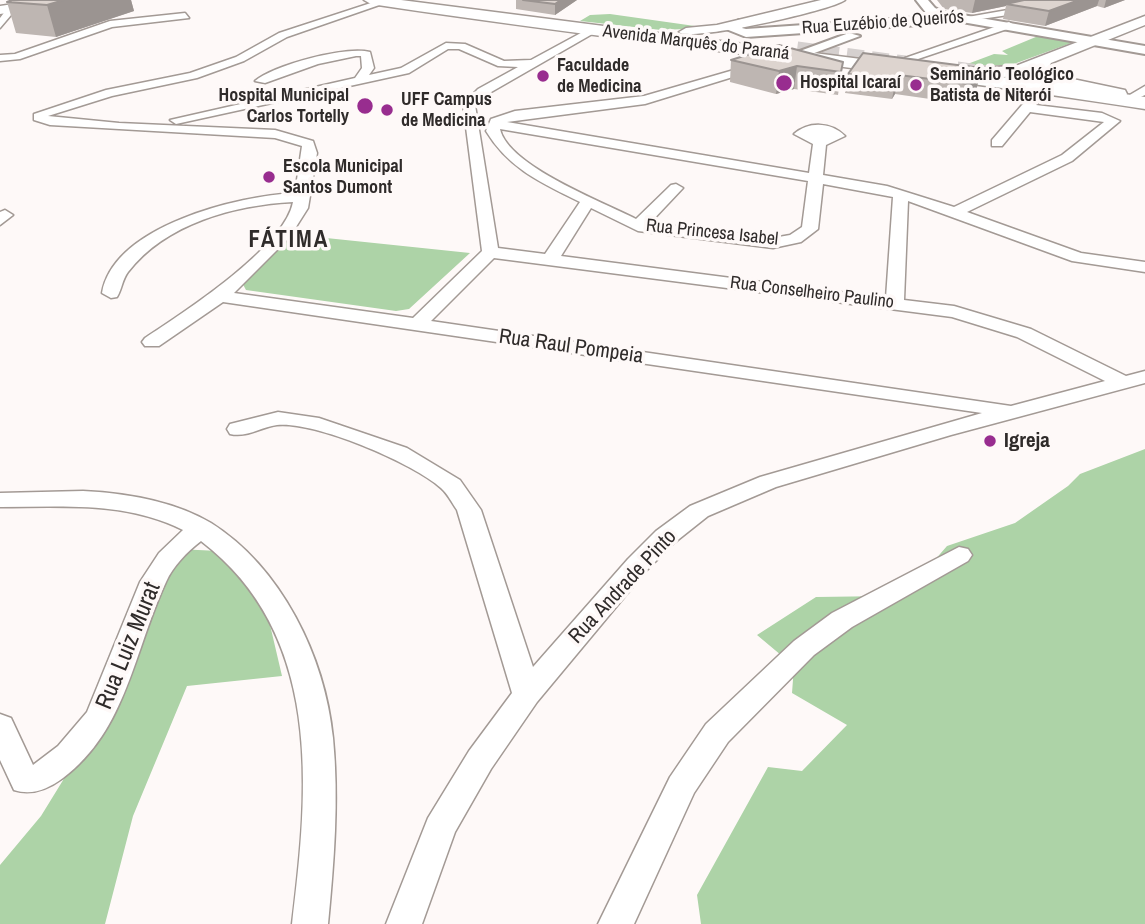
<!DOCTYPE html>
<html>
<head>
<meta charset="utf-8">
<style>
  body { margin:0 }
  canvas { display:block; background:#fef9f8 }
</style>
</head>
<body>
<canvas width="1145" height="924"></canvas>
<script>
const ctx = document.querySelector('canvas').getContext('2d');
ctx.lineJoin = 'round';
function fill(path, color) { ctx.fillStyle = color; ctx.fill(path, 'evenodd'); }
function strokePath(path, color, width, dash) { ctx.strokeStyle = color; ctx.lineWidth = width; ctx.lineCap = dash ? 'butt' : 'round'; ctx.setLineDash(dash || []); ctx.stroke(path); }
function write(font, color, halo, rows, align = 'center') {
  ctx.font = font + ' "Archivo Narrow",sans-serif'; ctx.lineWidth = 7; ctx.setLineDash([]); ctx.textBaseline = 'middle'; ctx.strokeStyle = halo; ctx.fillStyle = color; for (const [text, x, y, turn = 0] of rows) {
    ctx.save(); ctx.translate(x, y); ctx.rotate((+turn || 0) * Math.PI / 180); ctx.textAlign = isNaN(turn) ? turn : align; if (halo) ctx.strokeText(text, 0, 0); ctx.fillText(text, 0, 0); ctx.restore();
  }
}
fill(new Path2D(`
  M610,14L709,28L661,30L580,21L590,15Z
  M1043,34L1074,42L1011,65L962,66L994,54L1008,55L1002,51Z
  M288,234L470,253L409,309L396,311L246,290L239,277Z
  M1145,449V924H701L697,895L768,767L802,771L847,725L792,693L794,666L757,635L816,597L888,596L920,577L947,546L1015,523L1068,486L1080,474Z
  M177,549L219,551L267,612L282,676L187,686L133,816L105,924H0V865L41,816L129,673Z`), '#add3a7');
strokePath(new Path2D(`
  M797,50L905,64
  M957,70L1020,79`), '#d5d0cf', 17, [17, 8]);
const minor = new Path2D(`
  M380,0L388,2L287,37L244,61L197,78L112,96L48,116L119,123L275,130L313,141L317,153L308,208L289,238L234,293L413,318L482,251L463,104L478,89L518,67L498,66L459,49H448L409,73L176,124L170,120L355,78L362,68L361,56H356L318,64L265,83L255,81C275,65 345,46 370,52L374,68L369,75L401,68L446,43L465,44L504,61L531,60L590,28L595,31L594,33L486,95L475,105L498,248L545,254L580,202C542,183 509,169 486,131L491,119L515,111L644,96L758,63L764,66L762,68L645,104L507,122L809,173L813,144L794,134C809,121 831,122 845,136L826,145L823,175L887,186L954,207L1062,155L1104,122L1030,112L1002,146H992V140L1022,105L1036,94L1042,98L1036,105L1102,113L1120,121L1072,161L967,212L1081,253L1145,262V272L1072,261L908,201L904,300L954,306L1031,329L1126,376L1145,371V383L951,435L776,487L708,516L674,543L646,571L537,702L491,769L455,832L422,924H386L428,818L469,751L512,693L457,510C452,503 448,494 441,488C413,463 315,421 277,425C261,427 247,438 230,434L227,429L230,424L278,412L319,418L407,448L460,480L481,510L533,667L628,559L656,531L690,506L760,477L982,413L223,302L159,346H145L142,342L145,338C183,313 285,247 293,202C235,205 166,223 128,272C122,280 122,289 117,297L111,298L102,293C114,225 239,196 295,193L302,146L275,138L50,125L34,120V114L106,90L190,73L236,57L279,33ZM500,129L808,181L802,227L790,235L773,238L650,223L683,188L676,184L671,185L636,219C603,202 508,166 500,129ZM823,184L893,197L886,298L561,256L591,208L638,231L773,248L801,242L818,229ZM494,258L952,317L1017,337L1105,381L1011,406L431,321Z
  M9,6L17,8L0,28V18Z
  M1019,8L1022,13L967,21L962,18Z
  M185,13L189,18L112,27L20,59L0,61V55L15,54L110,21Z
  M1009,22L1014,25L1013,27L915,60L905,58Z
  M1145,86V95L1134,100L1128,96Z
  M5,210L13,215L0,225V212Z
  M83,491C125,493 174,501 211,523C282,568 325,657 333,738C339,800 334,862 328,924H292C309,788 323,634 201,541C187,552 173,566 166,582C134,650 127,730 63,778C48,789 32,796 14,790L0,760V714L11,718L33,765L58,746L87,712L140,582L159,553L183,530C125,501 63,507 0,507V493Z
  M959,547L968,549L972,555L968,561L852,627L814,655L728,742L694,793L634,924H598L670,777L706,724L794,641L832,613Z`);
const tertiary = new Path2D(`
  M916,0H928L935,8L945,12L1145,46V54L962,22L746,37L726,29L739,20L745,24L742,28L746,29L935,16L927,14Z
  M849,33L860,36L801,58L789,55Z`);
const secondary = new Path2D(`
  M40,0H73L66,4L0,14V6Z
  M821,0H845C830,11 690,42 679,32L686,28L717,25Z
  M1145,16V25L1051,63L1046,71L1049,74L1125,90L1127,94L1125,98L1119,99L1037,81L1030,71C1013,77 955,87 942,74C952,65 1000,69 1018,65Z`);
const primary = new Path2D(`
  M364,0H401L1048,83L1145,97V109C888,69 629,43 371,4Z`);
strokePath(minor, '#a39a95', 3);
strokePath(tertiary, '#a39a95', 4);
strokePath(secondary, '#a39a95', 3);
strokePath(primary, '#a39a95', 3);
fill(minor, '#fff');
fill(tertiary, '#fff');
fill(secondary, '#fff');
fill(primary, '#fff');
fill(new Path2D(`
  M12,0H131L134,11L56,37L16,33L7,2Z
  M516,0H577L555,15L516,9Z
  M937,0H1125L1104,8L1097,6L1045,26L1003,19L1006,6L972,13L944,9Z
  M731,60L843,62L838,95L794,89L776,94L730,82Z
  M981,68L977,87L965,104L895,94L892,99L845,93L848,74Z`), '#beb6b2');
fill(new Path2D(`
  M64,0H131L134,11L56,37L47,5Z
  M561,0H577L555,15V4Z
  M975,0H1036L1006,4V6L972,13Z
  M1079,0H1099L1097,6L1045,26L1049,11Z
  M1106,0H1125L1104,8Z
  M797,66L794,89L776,94L779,71Z
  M981,68L977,87L965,104L969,84Z
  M899,75L895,94L892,99L896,79Z`), '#9b9491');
const building = new Path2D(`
  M12,0H64L47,5L7,2Z
  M523,0H561L555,4Z
  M1024,0H1079L1049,11L1006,4Z
  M779,45L843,62L841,72L797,66L779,71L731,60Z
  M863,53L981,68L969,84L899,75L896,79L848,74Z`);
fill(building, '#ddd4cf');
strokePath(building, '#9b9491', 2);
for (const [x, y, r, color] of [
  [543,76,7,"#982d8f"],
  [784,83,9,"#982d8f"],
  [916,85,7,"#982d8f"],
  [365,106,9,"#982d8f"],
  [387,110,7,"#982d8f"],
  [269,177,7,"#982d8f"],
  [990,441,7,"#982d8f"]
]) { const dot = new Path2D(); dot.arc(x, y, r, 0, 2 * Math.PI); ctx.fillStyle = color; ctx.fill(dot); strokePath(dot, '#fef9f8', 2.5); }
write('18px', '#2f2b2a', '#fef9f8', [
  ["Rua Euzébio de Queirós",883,23,-4],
  ["Avenida Marquês do Paraná",696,43,7],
  ["Rua Princesa Isabel",712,233,6],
  ["Rua Conselheiro Paulino",812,293,7]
]);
write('bold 18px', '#2f2b2a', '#fef9f8', [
  ["Faculdade",557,66],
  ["de Medicina",557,87],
  ["Seminário Teológico",930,75],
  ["Batista de Niterói",930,96],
  ["Hospital Icaraí",800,83],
  ["Hospital Municipal",349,96,"right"],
  ["Carlos Tortelly",349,117,"right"],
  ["UFF Campus",401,100],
  ["de Medicina",401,121],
  ["Escola Municipal",283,167],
  ["Santos Dumont",283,188]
], 'left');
write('21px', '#2f2b2a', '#fef9f8', [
  ["Rua Raul Pompeia",571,347,8],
  ["Rua Andrade Pinto",623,587,-47]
]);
write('bold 21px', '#2f2b2a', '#fef9f8', [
  ["Igreja",1004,441]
], 'left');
ctx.letterSpacing = '2px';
write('bold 23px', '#2f2b2a', '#fef9f8', [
  ["FÁTIMA",289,241]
]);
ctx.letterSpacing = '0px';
write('24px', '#2f2b2a', '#fef9f8', [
  ["Rua Luiz Murat",129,646,-68]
]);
</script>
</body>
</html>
